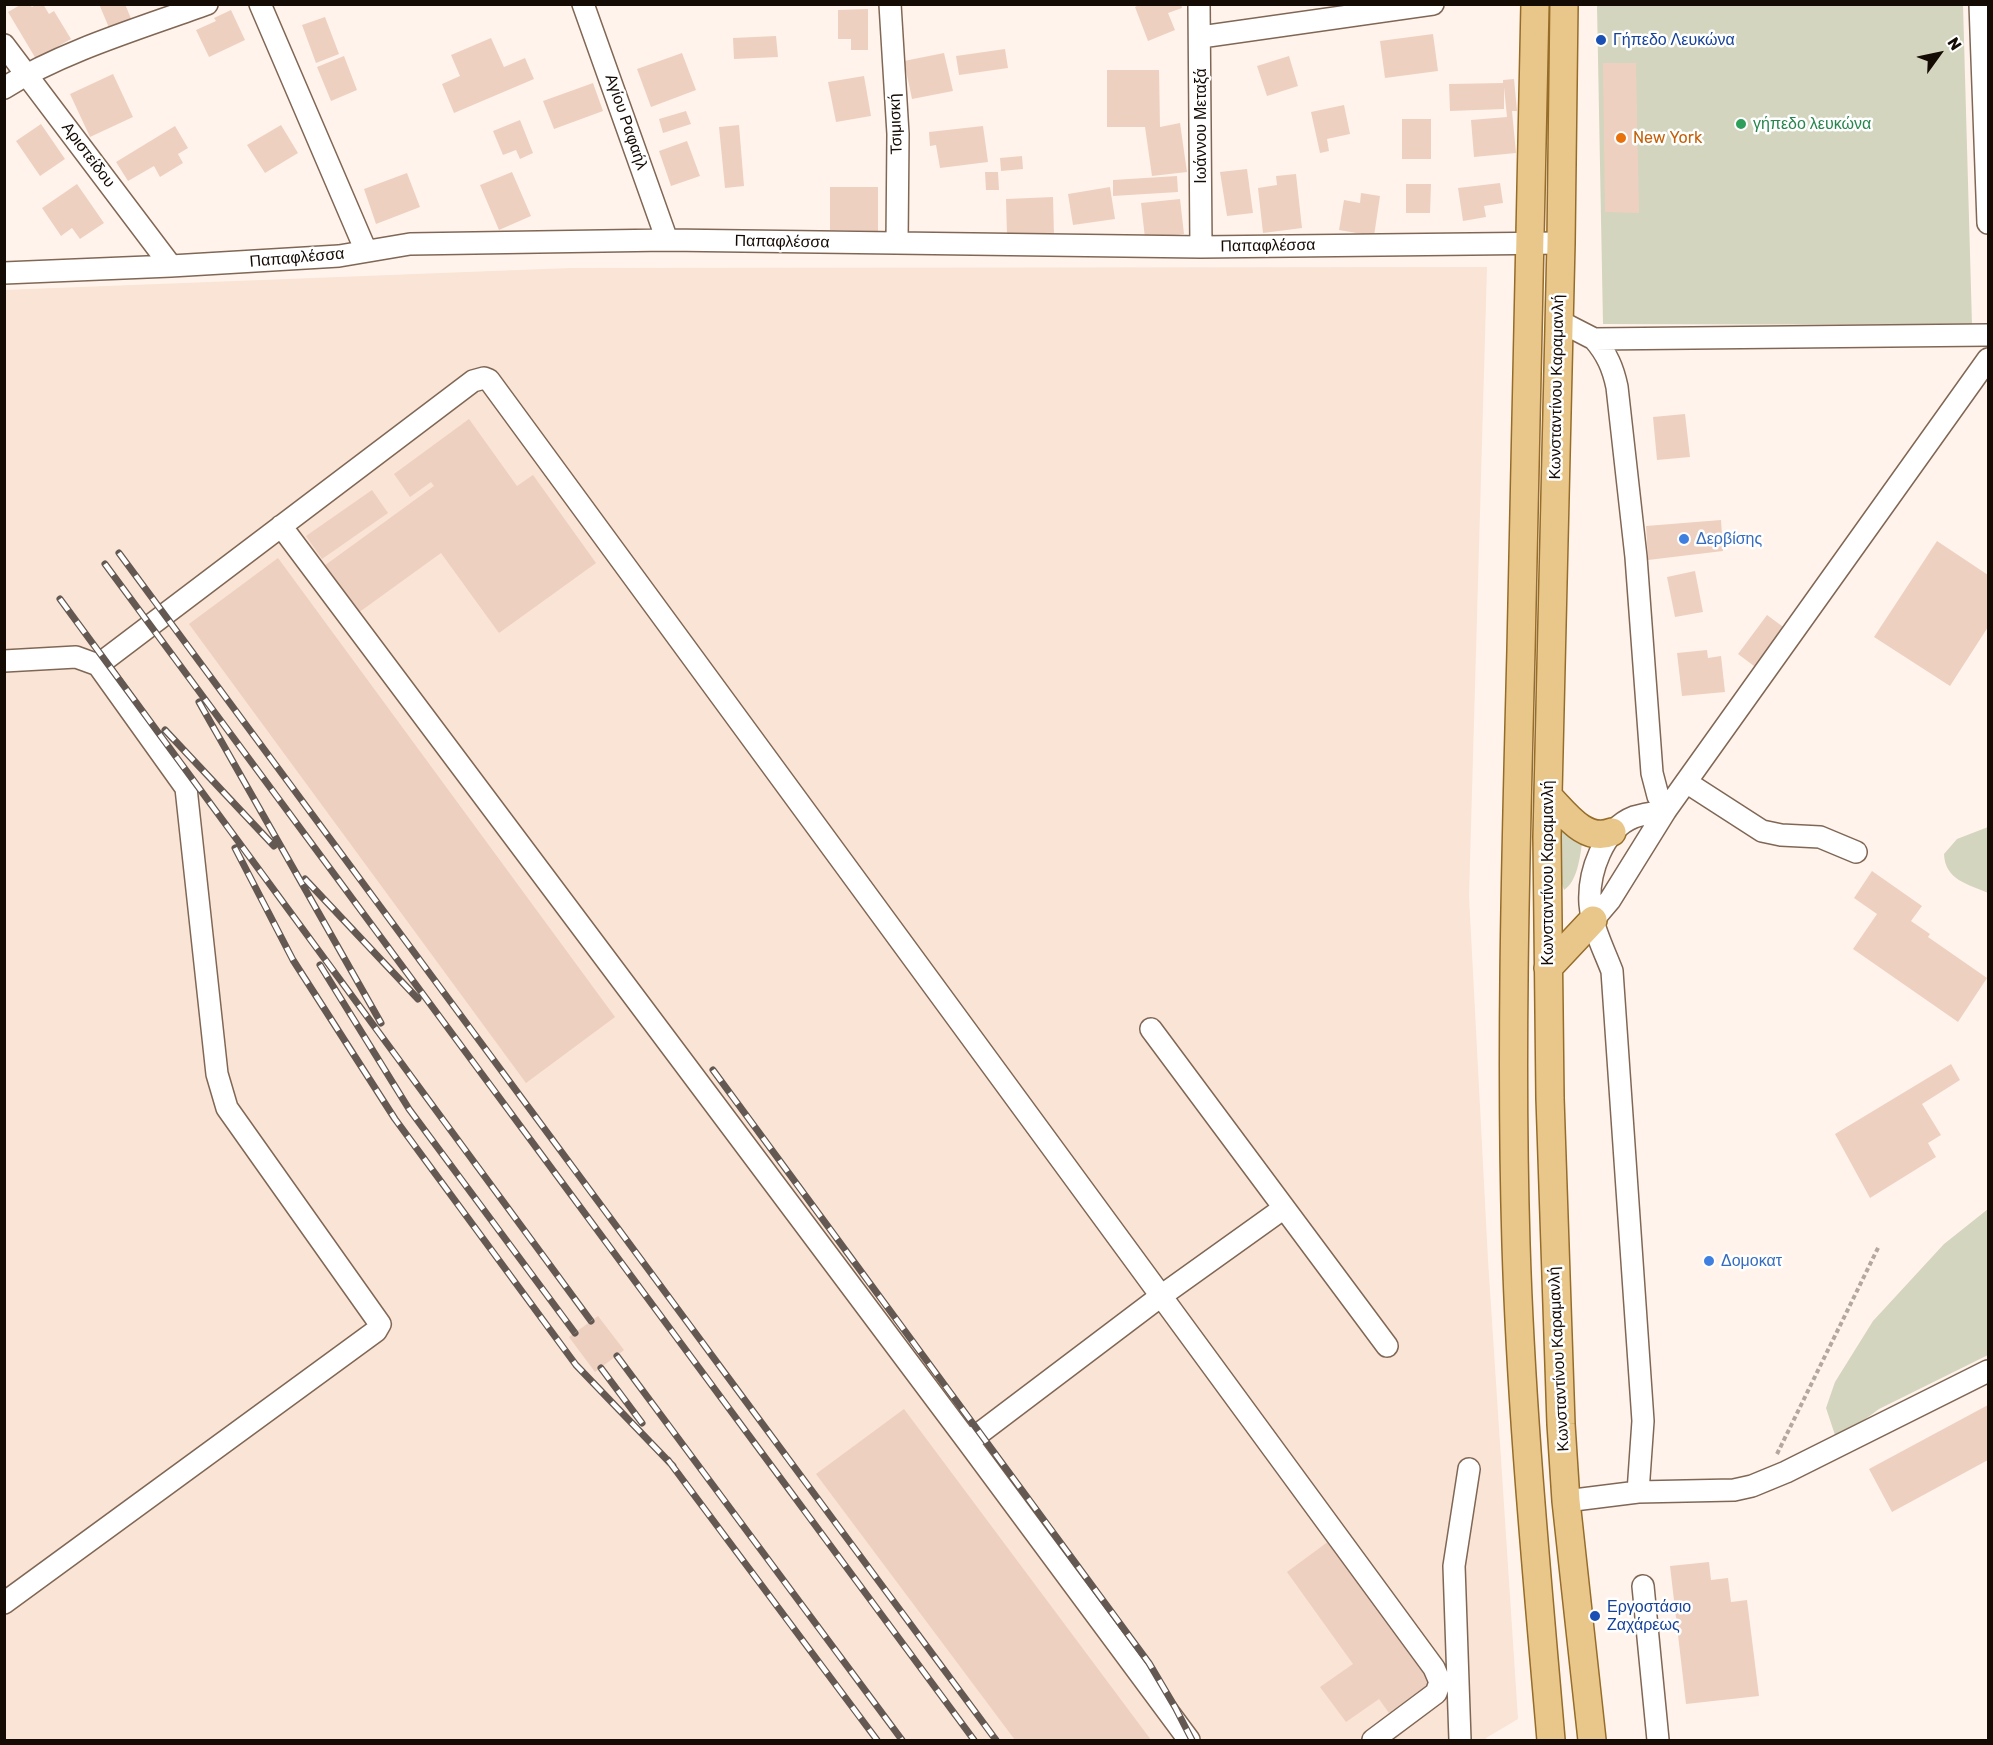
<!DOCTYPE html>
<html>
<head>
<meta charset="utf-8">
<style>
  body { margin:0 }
  #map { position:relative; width:1993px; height:1745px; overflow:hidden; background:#fff3eb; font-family:Rubik,sans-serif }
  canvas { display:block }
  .frame { position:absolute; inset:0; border:6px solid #150b05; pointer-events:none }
  .north { position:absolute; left:1909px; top:24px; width:60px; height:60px; -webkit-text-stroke:4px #fff; paint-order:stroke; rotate:57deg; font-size:16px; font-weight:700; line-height:24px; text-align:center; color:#150b05 }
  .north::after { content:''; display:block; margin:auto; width:21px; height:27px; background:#150b05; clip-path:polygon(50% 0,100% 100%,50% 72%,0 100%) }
</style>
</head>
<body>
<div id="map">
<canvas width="1993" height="1745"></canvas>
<div class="frame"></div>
<div class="north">N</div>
</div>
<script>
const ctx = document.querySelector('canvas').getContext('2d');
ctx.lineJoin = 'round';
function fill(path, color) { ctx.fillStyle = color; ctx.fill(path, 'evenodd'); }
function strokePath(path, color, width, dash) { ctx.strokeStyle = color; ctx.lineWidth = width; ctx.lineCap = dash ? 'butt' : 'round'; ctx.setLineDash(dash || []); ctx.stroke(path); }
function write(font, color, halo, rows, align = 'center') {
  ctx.font = font + ' Rubik,sans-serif'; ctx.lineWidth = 5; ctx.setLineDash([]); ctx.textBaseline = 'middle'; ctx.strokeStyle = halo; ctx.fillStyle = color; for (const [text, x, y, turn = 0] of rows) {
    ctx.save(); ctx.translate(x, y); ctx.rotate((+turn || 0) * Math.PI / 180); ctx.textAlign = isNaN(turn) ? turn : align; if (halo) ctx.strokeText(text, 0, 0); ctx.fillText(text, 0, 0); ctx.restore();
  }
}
fill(new Path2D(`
  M1487,267L1469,896L1488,1260L1518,1719L1486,1738V1740H5L4,290L570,268Z`), '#fae4d5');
fill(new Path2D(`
  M1597,5H1963L1972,325L1603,324Z
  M1562,821L1582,843C1580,858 1577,882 1564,890L1562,884Z
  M1988,827V893C1968,884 1945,880 1944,854L1957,839Z
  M1988,1209V1355L1879,1409L1864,1420L1858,1430L1837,1441L1826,1408L1835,1382L1873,1321L1944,1244Z`), '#d3d5be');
fill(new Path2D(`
  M36,4H43L49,14L54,11L71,39L36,59L8,12L20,5H30L32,7Z
  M99,4H125L132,21L110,30Z
  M1141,4H1181L1182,8L1168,13L1175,30L1148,41L1135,7Z
  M868,9V50H851V39H838V10Z
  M231,10L245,40L209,57L196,30L216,21L214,18Z
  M325,17L339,54L316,63L302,25Z
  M1433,34L1438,71L1385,78L1380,41Z
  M776,36L778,57L734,59L733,38Z
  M491,38L504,67L525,58L534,79L454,113L442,84L460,76L451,55Z
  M1005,49L1008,68L959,75L956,56Z
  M682,53L696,90L651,107L637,69Z
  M944,53L953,91L912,99L904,61Z
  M344,56L357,90L331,101L317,67Z
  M1289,56L1298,86L1267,96L1257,66Z
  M1603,63H1636L1639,213L1605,212Z
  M1107,70H1159L1160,127L1180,123L1187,172L1152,176L1145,127H1107Z
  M113,74L133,117L90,137L70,94Z
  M864,76L871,116L836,122L828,82Z
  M1514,79L1517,111H1512L1516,153L1474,157L1471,120L1507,117L1504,87V109L1450,111L1449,84L1503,83V80Z
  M593,83L603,111L554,129L543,101Z
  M1344,105L1350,134L1327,139L1329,151L1320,153L1311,112Z
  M686,111L691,124L663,133L659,119Z
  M1402,119H1431V159H1402Z
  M520,120L533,153L520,159L516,150L503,155L493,131Z
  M41,124L65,159L40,176L16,141Z
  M281,125L298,153L265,173L247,145Z
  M739,125L744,186L725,188L719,127Z
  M175,126L188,148L178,154L183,163L160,177L154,166L128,181L116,162Z
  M983,126L988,162L940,168L936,145L930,146L929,132Z
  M687,141L700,176L671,186L659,151Z
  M1022,156L1023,169L1001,171L1000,158Z
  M1247,169L1253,213L1227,216L1220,172Z
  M512,172L531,216L499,230L480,185Z
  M985,172H998L999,190H986Z
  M407,173L420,207L376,224L364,189Z
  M1296,174L1302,228L1263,233L1258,188L1277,185L1276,176Z
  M1177,176L1178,192L1113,196V180Z
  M1500,183L1503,203L1484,206L1486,217L1463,221L1458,188Z
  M77,184L104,223L80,239L72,228L61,236L42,208Z
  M1406,184H1431L1430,213H1406Z
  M830,187H878V231L830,230Z
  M1110,187L1115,219L1073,225L1068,194Z
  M1361,193L1380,196L1374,236L1339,230L1344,200L1360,203Z
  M1053,197L1054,235L1007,236L1006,199Z
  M1180,199L1184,234L1145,238L1141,203Z
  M1685,414L1690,457L1657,460L1653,417Z
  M469,419L517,486L533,475L596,563L499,633L441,553L358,613L324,566L434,486L431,482L410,497L394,474Z
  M372,490L388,513L322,559L306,536Z
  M1721,520L1723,551L1648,560L1646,526Z
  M1937,541L1988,575V627L1950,686L1874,637Z
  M278,558L615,1017L526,1083L189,624Z
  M1695,571L1703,612L1675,617L1667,577Z
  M1767,615L1786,629L1758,669L1738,654Z
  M1707,650L1708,658L1721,656L1725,692L1682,696L1677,653Z
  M1872,871L1922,906L1911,921L1930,934L1928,937L1987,978L1958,1022L1853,949L1877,914L1854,898Z
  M1951,1064L1960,1080L1922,1104L1941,1135L1928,1143L1936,1157L1870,1198L1835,1134Z
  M598,1316L624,1350L595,1372L569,1337Z
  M1988,1405V1460L1892,1512L1869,1469Z
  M904,1409L1151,1740H1015L816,1474Z
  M1329,1541L1431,1683L1389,1713L1379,1699L1346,1722L1320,1687L1353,1664L1287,1572Z
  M1709,1562L1711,1580L1728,1578L1731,1602L1747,1600L1759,1696L1686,1704L1670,1566Z`), '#eed0c0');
const minor = new Path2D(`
  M260,4L366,251
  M583,4L667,240
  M890,4L898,134L897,243
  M1199,4L1201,247
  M1980,4L1988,223
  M1201,37L1433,4
  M4,45L171,266
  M4,88C63,51 141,28 207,4
  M4,273L171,266L339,256L410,244L667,240L1201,247L1561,243
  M1559,321L1594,339L1988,335
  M1594,339C1607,354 1613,368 1617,387L1636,557L1652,773L1658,796L1666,810
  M281,526L968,1442L1189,1740
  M4,661L76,657L98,665L473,381L484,378L489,380L1434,1668L1440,1682L1436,1693L1373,1740
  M1686,782L1762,831L1781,835L1820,837L1856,852
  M1593,920L1610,900L1666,810L1988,359
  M1151,1029L1387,1346
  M968,1442L1161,1296L1284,1208
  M1638,1492L1643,1421L1612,971C1604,950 1592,927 1590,904C1588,873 1603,829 1634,817C1643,814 1655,813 1666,810
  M1566,1501L1638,1492L1734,1490L1752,1486L1786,1472L1988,1371
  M1643,1586L1658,1740
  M4,1603L376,1331L380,1324L227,1108L217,1074L186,788L98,665
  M1460,1740L1454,1566L1469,1469`);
const major = new Path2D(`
  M1535,4C1531,220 1526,435 1521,650C1516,848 1510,1046 1516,1244C1521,1410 1537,1575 1551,1740
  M1564,4L1561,243L1547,837L1550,1098L1561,1424L1566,1501L1592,1740
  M1548,796C1565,813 1585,843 1612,832
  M1548,968L1593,920`);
strokePath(minor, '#806755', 24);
strokePath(major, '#966c29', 30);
strokePath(new Path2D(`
  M1777,1454L1879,1246`), '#b3a8a0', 4, [4.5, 3]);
strokePath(minor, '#fff', 21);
strokePath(major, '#e9c78a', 27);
const rail = new Path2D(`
  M119,553L996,1740
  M105,564L974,1740
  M60,599L591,1321
  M199,702L381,1023
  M165,730L274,846
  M235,848L293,960L395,1119L576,1365L673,1466
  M305,879L418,999
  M320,965L409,1109L575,1333
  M713,1070L1149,1663L1175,1707L1192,1740
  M617,1356L902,1740
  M601,1368L642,1423
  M668,1460L877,1740`);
strokePath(rail, '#645952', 7);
strokePath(rail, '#fff', 4.5, [14]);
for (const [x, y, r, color] of [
  [1601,40,6,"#1a4fb4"],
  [1741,124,6,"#2e9e5b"],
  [1621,138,6,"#e8710a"],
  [1684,539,6,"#3f7fe0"],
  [1709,1261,6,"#3f7fe0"],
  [1595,1616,6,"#1a4fb4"]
]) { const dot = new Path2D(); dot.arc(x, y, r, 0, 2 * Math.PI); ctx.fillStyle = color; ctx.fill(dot); strokePath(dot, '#fff', 2); }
write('16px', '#164399', '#fff', [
  ["Γήπεδο Λευκώνα",1613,40],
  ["Εργοστάσιο",1607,1607],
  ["Ζαχάρεως",1607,1625]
], 'left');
write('16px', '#150b05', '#fff', [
  ["Αγίου Ραφαήλ",626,122,71],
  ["Τσιμισκή",896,124,-92],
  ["Ιωάννου Μεταξά",1201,126,-90],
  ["Αριστείδου",88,155,53],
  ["Παπαφλέσσα",782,242,1],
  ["Παπαφλέσσα",1268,246,-1],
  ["Παπαφλέσσα",297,258,-5],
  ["Κωνσταντίνου Καραμανλή",1557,387,-89],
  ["Κωνσταντίνου Καραμανλή",1548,873,-90],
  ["Κωνσταντίνου Καραμανλή",1559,1359,-93]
]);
write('16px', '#27864d', '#fff', [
  ["γήπεδο λευκώνα",1753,124]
], 'left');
write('16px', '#c56008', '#fff', [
  ["New York",1633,138]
], 'left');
write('16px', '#366cbe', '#fff', [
  ["Δερβίσης",1696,539],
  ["Δομοκατ",1721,1261]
], 'left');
</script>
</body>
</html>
